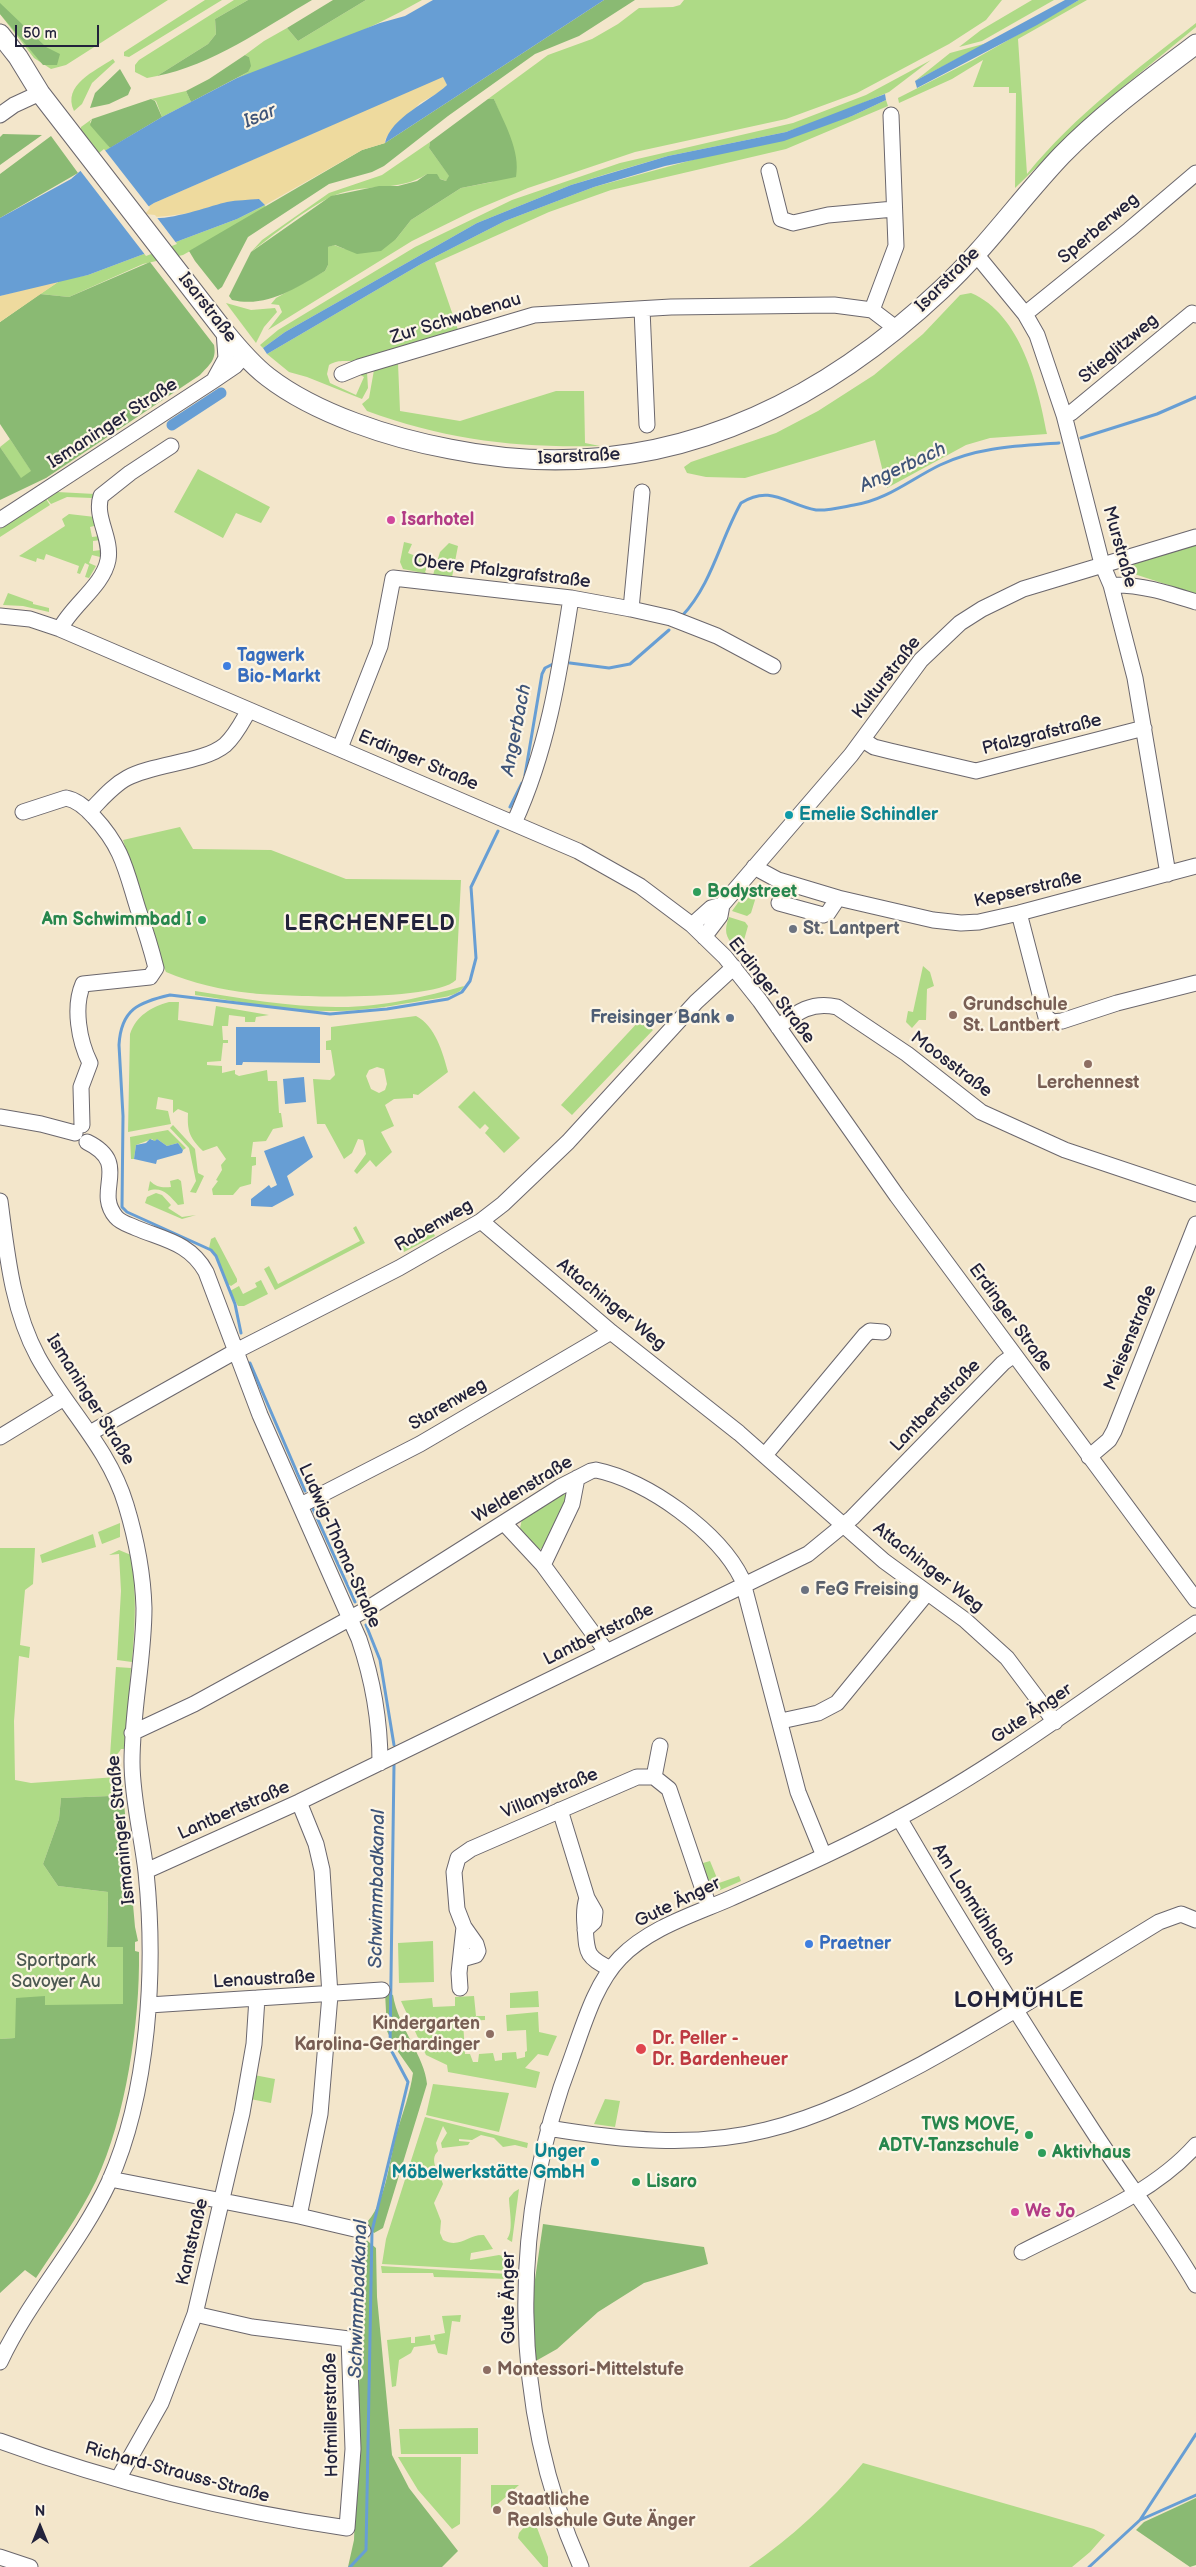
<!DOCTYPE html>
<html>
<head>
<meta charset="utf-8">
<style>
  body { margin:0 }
  #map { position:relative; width:1196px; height:2567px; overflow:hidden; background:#f3e6cb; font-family:"Balsamiq Sans",sans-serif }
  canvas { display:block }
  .north { position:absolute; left:15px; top:2502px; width:50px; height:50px; -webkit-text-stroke:4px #fcf5e5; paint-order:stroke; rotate:0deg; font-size:14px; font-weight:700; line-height:20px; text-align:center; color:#22223b }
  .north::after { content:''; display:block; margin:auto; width:18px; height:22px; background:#22223b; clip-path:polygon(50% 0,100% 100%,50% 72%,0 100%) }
  .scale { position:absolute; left:15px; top:25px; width:84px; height:22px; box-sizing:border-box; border:2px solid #22223b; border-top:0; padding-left:6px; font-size:15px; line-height:18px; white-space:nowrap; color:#22223b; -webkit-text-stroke:4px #fcf5e5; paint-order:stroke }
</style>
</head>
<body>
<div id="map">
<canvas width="1196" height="2567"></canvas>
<div class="north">N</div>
<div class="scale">50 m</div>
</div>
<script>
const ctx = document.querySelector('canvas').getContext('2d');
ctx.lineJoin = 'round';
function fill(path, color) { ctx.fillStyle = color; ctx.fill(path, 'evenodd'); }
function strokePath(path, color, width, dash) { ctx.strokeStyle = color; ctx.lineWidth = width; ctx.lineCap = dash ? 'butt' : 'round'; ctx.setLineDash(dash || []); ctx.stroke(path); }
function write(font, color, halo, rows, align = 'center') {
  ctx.font = font + ' "Balsamiq Sans",sans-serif'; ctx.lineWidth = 4.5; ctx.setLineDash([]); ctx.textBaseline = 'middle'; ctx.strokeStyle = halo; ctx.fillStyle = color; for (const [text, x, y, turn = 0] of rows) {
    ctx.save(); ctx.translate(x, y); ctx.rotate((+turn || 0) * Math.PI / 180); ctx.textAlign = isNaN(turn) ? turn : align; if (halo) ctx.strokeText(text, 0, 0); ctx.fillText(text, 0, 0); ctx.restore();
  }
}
fill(new Path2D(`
  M0,0H168L66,65L51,69L34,58L0,14Z
  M205,0H222L129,57L124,56V52Z
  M234,0H248L215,19L216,34L208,44L157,76L147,78L135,72V65L139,60Z
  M366,0H422C365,33 300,58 237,78L248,72L249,57L245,55L264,41L287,28L298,41Z
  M684,0H1002L986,20L949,44L857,93L786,119L635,152L528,188L473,211L412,241L268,330L282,312L279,305L271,304L276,298L325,271L328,265V247L334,245L345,249L396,239L411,220L461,188L492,182L515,155L494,99H488L548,55L592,39L618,24L639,8L673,7L680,5Z
  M1032,0H1054L982,41L959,47L981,30Z
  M1079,0H1087L1018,39L1027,174C1075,115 1137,69 1196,23V27L1101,105L1015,188L1016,93H1009V87H973L983,60L952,79L899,103L898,98L973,60Z
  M987,43L915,81L950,53Z
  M113,59L115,62L92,83L82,104L74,111C62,85 95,71 113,59Z
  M931,60L889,92L829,117L786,132L668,156L610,173L571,185L477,223L285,332L263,348L260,345L278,330L415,247L512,200L620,163L793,123L866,95Z
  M186,91L191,102L162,117L156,101L151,99Z
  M886,100L888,106L786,149L611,190L549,212L435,263L458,330C425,340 392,351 359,360C348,363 340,358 329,365L327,374L330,383L356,395L364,377L357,373L367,372L368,388L362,399L307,377L289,372L267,354L421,264L505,221L594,187L852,116Z
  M92,119L90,122L110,148L99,154L81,132V127Z
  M430,142L429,148L450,177L446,181L427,174C399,193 361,182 331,197C307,208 272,236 251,252L262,240L329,193L382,175Z
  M265,205L266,208L183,255L143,264L69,297L40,294L61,280L88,275L237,219Z
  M971,293C1021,314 1038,386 1047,434L990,438L966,445L887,488L875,440L745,478L706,477L687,473L684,467L691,462L776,433L818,411L874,375L923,334L960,295Z
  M226,303L251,310L275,308L277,312L264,327L256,343Z
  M398,363L400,411L460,421L556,391H584L585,443L600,446C517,448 446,440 367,411L362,404L369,398L374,370Z
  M10,439L32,472L21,479L0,447Z
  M198,469L270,507L261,523L236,513L223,538L174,512Z
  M57,492L95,494L92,498L67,497L51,504L47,499Z
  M46,499L50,505L0,537V529Z
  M69,514L95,517L98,525L90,527L92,537L100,536L101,540L93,541V551L101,550L100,557L92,555L89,563L96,566L89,578L85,577L89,565L85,563L80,574L77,573L79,566L46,554L44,560L37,558L36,562L19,556L65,526L62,519Z
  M404,542L412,544L408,553L421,558L420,561L428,565L425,572L428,574L403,569L400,562Z
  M449,543L458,546L452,577L433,575L440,552Z
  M1196,543V594L1125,571L1124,568L1129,563Z
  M8,593L33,602V604L49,608V612L23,606L3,605Z
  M180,827L193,849L271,850L346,879L461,880L456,980C434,1002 285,997 250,993C222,990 192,983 166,972L159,957L123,840Z
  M750,886L755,900L751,913L747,916L732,911Z
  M729,917L745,922L748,926L744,940L735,947C725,937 724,930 729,917Z
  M923,966L930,972L934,986L927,989L926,1020H919L912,1028L906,1022L908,1011L913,1012Z
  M464,986C459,997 437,998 426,1000C396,1005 366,1011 335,1011C289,1012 241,1002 195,995V991C241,998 289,1007 336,1007C376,1008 425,997 464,986Z
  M169,1002H179L178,1020L213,1026L216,1006L269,1015L256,1017L255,1022H245V1017L229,1015L228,1026H222L223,1040H228V1043H223L221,1061L207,1062V1065L222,1066V1073L235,1070V1074L239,1076L267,1070L268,1081H277L279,1113H281L283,1127L273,1129L266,1141L253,1142L251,1157H256V1165L252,1166L251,1184L240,1187L233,1195H213L212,1189L218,1181L216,1180L222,1170L221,1165L226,1159L217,1146L203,1151C190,1138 187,1132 188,1113L178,1109L173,1113V1100L158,1097L156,1109L168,1111L171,1124L128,1132L130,1034C136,1016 151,1007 169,1002Z
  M416,1016C435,1025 443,1053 448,1072L418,1095L413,1094V1098L394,1099L385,1105L394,1126L381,1132L392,1152L376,1167L370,1160L357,1174L354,1171L366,1154L363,1140L358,1139L352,1153L344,1159L325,1124H317L313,1079L330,1080L335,1075L331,1050H326V1041L331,1040V1027ZM377,1067L384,1069L387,1084L385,1090L379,1093L371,1089L366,1076L369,1070Z
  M640,1020L653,1030L572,1115L561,1105Z
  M474,1091L520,1138L504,1153L485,1133L489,1128L485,1124L480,1129L458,1107Z
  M173,1125L195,1149L198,1173L204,1176L196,1193L190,1192L196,1181L189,1148L170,1128Z
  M168,1130L186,1148L183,1150L178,1143L167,1146L157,1139L155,1142L152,1139L136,1145L134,1159H131L130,1137Z
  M178,1179L181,1181L184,1204L178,1205C169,1195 162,1186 148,1191L150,1181C156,1187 162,1188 171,1187L170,1181Z
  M156,1193L162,1195L171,1205L168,1208L182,1217L196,1215L182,1219L145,1203L147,1197Z
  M428,1223L435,1236L404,1252L399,1241L401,1236L408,1242Z
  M356,1226L365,1243L275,1290L264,1269L269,1266L278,1284L360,1241L353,1228Z
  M215,1237L237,1279V1282L231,1286L228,1284L216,1255L209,1248L211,1239Z
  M261,1280L268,1294L244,1306H238L230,1291L239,1286L243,1294L257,1287L255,1283Z
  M565,1493L566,1503L543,1547L537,1552L519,1533L522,1519Z
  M120,1523V1537L102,1544L98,1532Z
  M93,1534L96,1547L42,1563L40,1555Z
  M0,1548H35L33,1584L25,1590L20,1645L30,1647L29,1658L19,1656L14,1721L15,1780L31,1783L117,1777L110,1796L61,1798L59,1819L43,1864L58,1886L108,1892L107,1947H123V2005L15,2038L0,2039Z
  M119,1550L131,1555C137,1591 135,1626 132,1662L117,1660L121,1591L119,1554L109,1555Z
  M116,1667L131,1668L125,1749H121C118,1754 116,1756 110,1756Z
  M710,1861L719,1883L739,1876L741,1881L718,1891L709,1888L705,1881L703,1863Z
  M433,1941L434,1982L399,1983L398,1943Z
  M538,1991L539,2007L510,2008V1993Z
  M474,1996L476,2016H485V2020L463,2021L465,2054H470L473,2062H478L479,2054L493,2053L495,2061L502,2060V2053L516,2052L517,2059L525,2057V2052L527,2051L526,2030L507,2031L506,2015L538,2012L539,2032L557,2036L548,2056L538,2054L525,2068L540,2072L536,2088L448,2072L447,2065L426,2055L401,2001L432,1998L433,2007L455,2006V1997Z
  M254,2075L275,2079L271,2103L250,2099Z
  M433,2084L509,2093L499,2132L426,2115Z
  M605,2099L620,2101L615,2127L594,2124Z
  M425,2117L528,2143L527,2148L515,2145L503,2147L494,2138L481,2135L472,2140L459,2139V2141L470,2142L468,2145L442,2148L441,2143L447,2133L443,2126L436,2143L438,2151C428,2161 440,2173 443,2184L434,2203L441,2221L440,2233L443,2240C460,2249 468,2234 484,2235L493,2249L471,2253L470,2260L499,2255L510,2258L509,2271L382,2264L386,2239Z
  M519,2189L512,2242L507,2239C514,2231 509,2208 509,2198L514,2192Z
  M381,2266L508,2274L509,2279L434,2277L433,2273H382Z
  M461,2315L460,2322L452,2321L447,2355L438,2353L435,2344L414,2347L411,2353L399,2360L396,2386L392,2387L387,2340L411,2337V2343H415V2337L430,2335L431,2341L435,2340L434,2335L445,2333L442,2316Z
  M478,2428V2454H401L399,2429Z
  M398,2457H461L460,2524L452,2529L418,2490Z
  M863,2463L1094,2529L1105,2535L1090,2552L1072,2567H749C791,2538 830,2502 863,2463Z
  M491,2485H519L491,2510Z
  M533,2517L548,2557V2567H543L518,2538L519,2533Z`), '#aeda86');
fill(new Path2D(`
  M248,0H312C266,27 210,66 157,76L208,44L216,34L215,19Z
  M333,0H366L298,41L287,28Z
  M604,0H635L579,36L535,54L448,116L384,166L372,172L329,184L248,237L222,287L218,290L195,261L189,251L362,150L385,143Z
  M0,3L46,47L60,54L57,65H43L0,14Z
  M245,55L249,57L251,66L248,72L191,102L186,91L209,79Z
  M120,69L131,88L128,95L109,104L90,108L95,93Z
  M151,99L155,101L162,117L110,148L90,125L92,119Z
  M488,99H494C504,123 521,151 516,177L461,188L411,220L396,239L381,251L357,254L335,245L328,247V265L325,271C296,288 267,308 232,300L229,296L251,252L331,196L379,186H398L417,181L427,174H437L440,179L446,181L449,176L429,148L430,142Z
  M3,134L42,135L0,165V137Z
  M51,136L78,173L0,218V174Z
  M150,262L214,345C217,360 209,365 200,375L46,478L0,500V447L21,478L31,471L0,424V322L40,294L69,297Z
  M115,1779L122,1780L135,1927L138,1941L135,1942V1951L139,1952C140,2022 126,2117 96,2181C79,2216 57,2246 36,2278L25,2270L0,2293V2039L15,2038L16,1998L45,1996V2005L123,2004V1947H107L108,1892L58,1886L43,1864L59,1819L61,1798L110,1796Z
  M385,1992L393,1995C398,2027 425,2057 427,2084L383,2228L374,2233L364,2225C386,2206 389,2160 397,2132C403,2112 410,2094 413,2073L394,2046L387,2031Z
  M543,2224L704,2247L708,2264L644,2283L598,2312L557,2349L534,2362L531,2307Z
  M364,2238L376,2248L377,2297L392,2455L409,2488L458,2551L442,2567H348L354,2540L360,2355C354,2317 353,2280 356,2243Z
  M1196,2498V2565L1190,2567L1136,2530L1144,2522Z`), '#8aba73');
fill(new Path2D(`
  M443,76L447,85L438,93L420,103L386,138L385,143L362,150L265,205L259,199C239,203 154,223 142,215L146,208L154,203Z
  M61,280L0,322V296Z`), '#eeda9e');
fill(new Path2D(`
  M433,0H604L385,143C391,117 429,102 447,85L443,77L154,203L146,208L142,215C157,226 209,206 227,202C237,200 248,200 259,199L265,205L237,219L88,275L0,296V218L71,179L101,153L162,117L237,78L380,23L405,16Z
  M1065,0H1079L1037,25L917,88L915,81Z
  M885,94L886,100L852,116L784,141L665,166L594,187L505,221L421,264L267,354L263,348L285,332L477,223L571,185L668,156L786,132Z
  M236,1027H320V1063L243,1062L242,1065H236Z
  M304,1077L306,1102L285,1104L283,1079Z
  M304,1136L313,1157L287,1176L294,1195L272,1207L251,1206V1199L269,1185L271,1188L277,1185L264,1151Z
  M150,1139L155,1141L157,1139L167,1146L178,1143L183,1150L182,1153L157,1160L156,1164L134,1159L136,1145L146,1143Z`), '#679ed4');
fill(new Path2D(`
  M104,149L150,208L145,214L155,215L177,244L146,256L79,169Z`), '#f3e6cb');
strokePath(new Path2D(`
  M1081,438L1157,414L1196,397
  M682,616C712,584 720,540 741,503C771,484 787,505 816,510C828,511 843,507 854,505C887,500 911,479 940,465C978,447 1018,446 1059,443
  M570,663L609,668L630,664L669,630
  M525,775L542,674L545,668L555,663
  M510,807L522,783
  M241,1333L235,1304L216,1256L211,1250L127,1212L122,1207L123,1116L119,1045C121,1009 139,1002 170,995L330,1014L387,1009L448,999L462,992L470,981L476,958L471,887L498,831
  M250,1363L305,1491
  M313,1509L355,1602
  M366,1625L380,1660L394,1745
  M1140,2520L1196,2495
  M350,2567L366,2550L372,2231L408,2082L390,2048L394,1765
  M1089,2567L1140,2520L1196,2434`), '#679ed4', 3);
strokePath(new Path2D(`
  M172,425L221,393`), '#679ed4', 11);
const minor = new Path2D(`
  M0,115L14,105L40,93
  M769,171L781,219L793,223L828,215L894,209
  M975,253L1025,314L1037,335L1064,415L1102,564L1111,585L1135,678L1168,874
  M642,309L647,425
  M872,310L896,246L891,115
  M1025,314L1129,230L1196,173
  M342,374L359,367L534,315L671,307L834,305L872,310L897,329
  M215,378L226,358L224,331
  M1064,415L1071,413L1192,313L1196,315
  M0,520L213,381L235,366L244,356
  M1111,585C1141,584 1168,593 1196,602
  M631,609L642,492
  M0,616L30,619L60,629L578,851L640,886L692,925L725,957L760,1001L897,1196L1196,1600
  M60,629C72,605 103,586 108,560C112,538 94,517 101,496L130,473L171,446
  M863,740L874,747L890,751L976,771L1144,728
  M340,748L380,646L393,578L571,598L631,609L671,618L717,636L773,666
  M23,812L66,798C77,800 87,809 94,817C123,848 126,871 138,909C145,929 151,948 156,968L150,977L83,984C73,1007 79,1041 90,1063L81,1087L82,1125
  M89,812C101,800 112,786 127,778C155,763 203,763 225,745C236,735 242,722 249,710
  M514,823C547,751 559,676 571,598
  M754,867L778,880L838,898L933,920L961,923L979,922L1019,913L1196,866
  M779,903L823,915L828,913L838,898
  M1019,913L1046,1017L1053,1022L1062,1021L1117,1003L1196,983
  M692,925L711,908L722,905
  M704,937L720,916L722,905L851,755L921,660L960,623L982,609L1023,589L1196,537
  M778,1027C797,1012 812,1001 837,1007L907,1054L981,1112L1065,1150L1196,1194
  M0,1117L41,1124L75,1133
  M87,1142C132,1164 93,1190 116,1217C121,1223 130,1225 136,1228C165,1240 190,1243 206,1272L260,1415L359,1639C373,1680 380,1720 380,1763
  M0,1201C7,1254 12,1309 38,1357C66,1408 109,1448 126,1505C136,1538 143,1573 144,1608C144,1659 132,1710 132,1762C132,1799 142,1836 146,1872C156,1969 149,2093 109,2182C79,2246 30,2298 0,2362
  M481,1221L611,1332L739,1433L884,1561L965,1620L1007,1658L1055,1722
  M90,1433L236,1351L399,1268L481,1221L503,1204L568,1142L696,1002L734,967
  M0,1437L64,1398
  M765,1455L865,1335L870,1331L883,1332
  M1089,1457L1109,1440L1114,1431L1196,1224
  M301,1505L420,1444L611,1332
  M504,1523L543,1565L606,1651
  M543,1565L572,1504L577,1478
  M781,1721L818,1713L837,1703L927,1593
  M132,1733L194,1704L367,1609L560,1487L591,1471L596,1470C647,1480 719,1532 742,1579L798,1792L824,1856
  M654,1777L660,1746
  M299,1802L316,1844L322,1870L330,1995L320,2114L299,2216
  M560,1810L587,1898L595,1912L594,1922L585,1930
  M899,1818C961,1924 1026,2028 1093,2131C1126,2182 1165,2231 1196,2285
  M146,1871L299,1802L808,1554L852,1518L1003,1363L1014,1355
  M587,1898C584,1907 584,1916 585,1926C587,1952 585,1957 611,1969
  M462,1959L476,1955L478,1951L476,1944L464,1927
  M460,1988L459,1973L464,1927L457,1909L454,1872L458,1858L471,1849L637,1777H654L669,1789L709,1907
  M149,2005L382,1990
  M548,2128C620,2140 695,2148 766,2130C821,2117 873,2090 922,2064C1003,2020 1080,1970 1159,1922L1181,1914L1196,1920
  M110,2179L299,2216L363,2231
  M1022,2252C1080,2222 1152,2195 1196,2145
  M0,2441C112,2482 229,2511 347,2528L353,2449L349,2339L252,2327L195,2314
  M118,2479L161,2403L195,2314L242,2113L254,2044L257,1998
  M0,2557L30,2567
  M581,2567C509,2405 509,2222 572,2057C584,2024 595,1984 620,1958C649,1928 692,1915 729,1899C787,1873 845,1848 901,1817C1005,1761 1098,1689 1196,1623`);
const major = new Path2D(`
  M0,34L18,57L40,93L224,331C237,347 251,364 268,377C316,414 391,438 450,449C642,488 804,419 942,289C986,248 1021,198 1062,155C1103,113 1150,79 1196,44`);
strokePath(minor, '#6b676d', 17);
strokePath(major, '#6b676d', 21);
strokePath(minor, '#fff', 15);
strokePath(major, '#fff', 19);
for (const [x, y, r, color] of [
  [391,520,5,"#d1479c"],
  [227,666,5,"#3f7fe0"],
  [789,815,5,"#0f9aa8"],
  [697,892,5,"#2e9e5b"],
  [202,920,5,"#2e9e5b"],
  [793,929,5,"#6b7280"],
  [953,1015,5,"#8d6e63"],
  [730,1018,5,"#5c6f8a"],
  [1088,1064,5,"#8d6e63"],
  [805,1590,5,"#6b7280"],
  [809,1944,5,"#3f7fe0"],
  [490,2034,5,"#8d6e63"],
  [641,2049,6,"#e0444e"],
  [1029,2135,5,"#2e9e5b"],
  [1042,2153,5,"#2e9e5b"],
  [595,2162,5,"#0f9aa8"],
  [636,2182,5,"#2e9e5b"],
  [1015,2212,5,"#d1479c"],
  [487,2370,5,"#8d6e63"],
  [497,2510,5,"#8d6e63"]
]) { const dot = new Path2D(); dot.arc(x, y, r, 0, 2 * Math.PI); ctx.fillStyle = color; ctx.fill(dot); strokePath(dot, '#fcf5e5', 2); }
write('18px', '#22223b', '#fcf5e5', [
  ["Sperberweg",1099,229,-40],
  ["Isarstraße",948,280,-45],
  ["Isarstraße",207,308,52],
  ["Zur Schwabenau",456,319,-17],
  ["Stieglitzweg",1119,349,-40],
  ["Ismaninger Straße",113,424,-33],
  ["Isarstraße",579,457,-3],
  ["Murstraße",1119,547,74],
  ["Obere Pfalzgrafstraße",502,572,7],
  ["Kulturstraße",887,678,-52],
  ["Pfalzgrafstraße",1042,735,-14],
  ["Erdinger Straße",418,761,23],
  ["Kepserstraße",1028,890,-13],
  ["Erdinger Straße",771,991,52],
  ["Moosstraße",951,1065,37],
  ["Rabenweg",434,1226,-30],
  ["Attachinger Weg",611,1305,39],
  ["Erdinger Straße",1010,1318,54],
  ["Meisenstraße",1131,1338,-68],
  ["Ismaninger Straße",90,1400,58],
  ["Starenweg",448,1405,-30],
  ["Lantbertstraße",936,1406,-46],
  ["Weldenstraße",523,1490,-31],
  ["Ludwig-Thoma-Straße",339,1546,66],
  ["Attachinger Weg",928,1568,38],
  ["Lantbertstraße",599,1635,-26],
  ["Gute Änger",1032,1714,-34],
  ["Villanystraße",550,1794,-23],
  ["Lantbertstraße",234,1811,-24],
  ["Ismaninger Straße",122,1830,-96],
  ["Gute Änger",678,1903,-26],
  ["Am Lohmühlbach",973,1905,58],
  ["Lenaustraße",264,1980,-3],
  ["Kantstraße",193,2242,-77],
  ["Gute Änger",509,2298,-90],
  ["Hofmillerstraße",332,2415,-91],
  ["Richard-Strauss-Straße",177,2473,15]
]);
write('bold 18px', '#b23c85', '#fcf5e5', [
  ["Isarhotel",401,520],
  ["We Jo",1025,2212]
], 'left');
write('bold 18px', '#366cbe', '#fcf5e5', [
  ["Tagwerk",237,656],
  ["Bio-Markt",237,677],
  ["Praetner",819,1944]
], 'left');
write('bold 18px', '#0d838f', '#fcf5e5', [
  ["Emelie Schindler",799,815],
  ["Unger",585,2152,"right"],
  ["Möbelwerkstätte GmbH",585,2173,"right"]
], 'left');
write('bold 18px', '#27864d', '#fcf5e5', [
  ["Bodystreet",707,892],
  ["Am Schwimmbad I",192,920,"right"],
  ["TWS MOVE,",1019,2125,"right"],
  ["ADTV-Tanzschule",1019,2146,"right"],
  ["Aktivhaus",1052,2153],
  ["Lisaro",646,2182]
], 'left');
write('bold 18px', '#5b616d', '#fcf5e5', [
  ["St. Lantpert",803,929],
  ["FeG Freising",815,1590]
], 'left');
write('bold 18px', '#785e54', '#fcf5e5', [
  ["Grundschule",963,1005],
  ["St. Lantbert",963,1026],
  ["Lerchennest",1088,1083,"center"],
  ["Kindergarten",480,2024,"right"],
  ["Karolina-Gerhardinger",480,2045,"right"],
  ["Montessori-Mittelstufe",497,2370],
  ["Staatliche",507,2500],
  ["Realschule Gute Änger",507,2521]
], 'left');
write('bold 18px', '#4e5e75', '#fcf5e5', [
  ["Freisinger Bank",720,1018]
], 'right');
write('18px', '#4c5952', '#fcf5e5', [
  ["Sportpark",56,1961],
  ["Savoyer Au",56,1982]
]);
write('bold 18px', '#be3a42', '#fcf5e5', [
  ["Dr. Peller -",652,2039],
  ["Dr. Bardenheuer",652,2060]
], 'left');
write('italic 19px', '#3e5478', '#fcf5e5', [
  ["Isar",260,117,-23],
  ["Angerbach",903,468,-25],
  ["Angerbach",517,730,-79],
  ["Schwimmbadkanal",378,1889,-89],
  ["Schwimmbadkanal",359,2299,-88]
]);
ctx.letterSpacing = '1px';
write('bold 22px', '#22223b', '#fcf5e5', [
  ["LERCHENFELD",370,924],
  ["LOHMÜHLE",1019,2001]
]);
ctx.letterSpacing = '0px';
</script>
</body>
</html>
